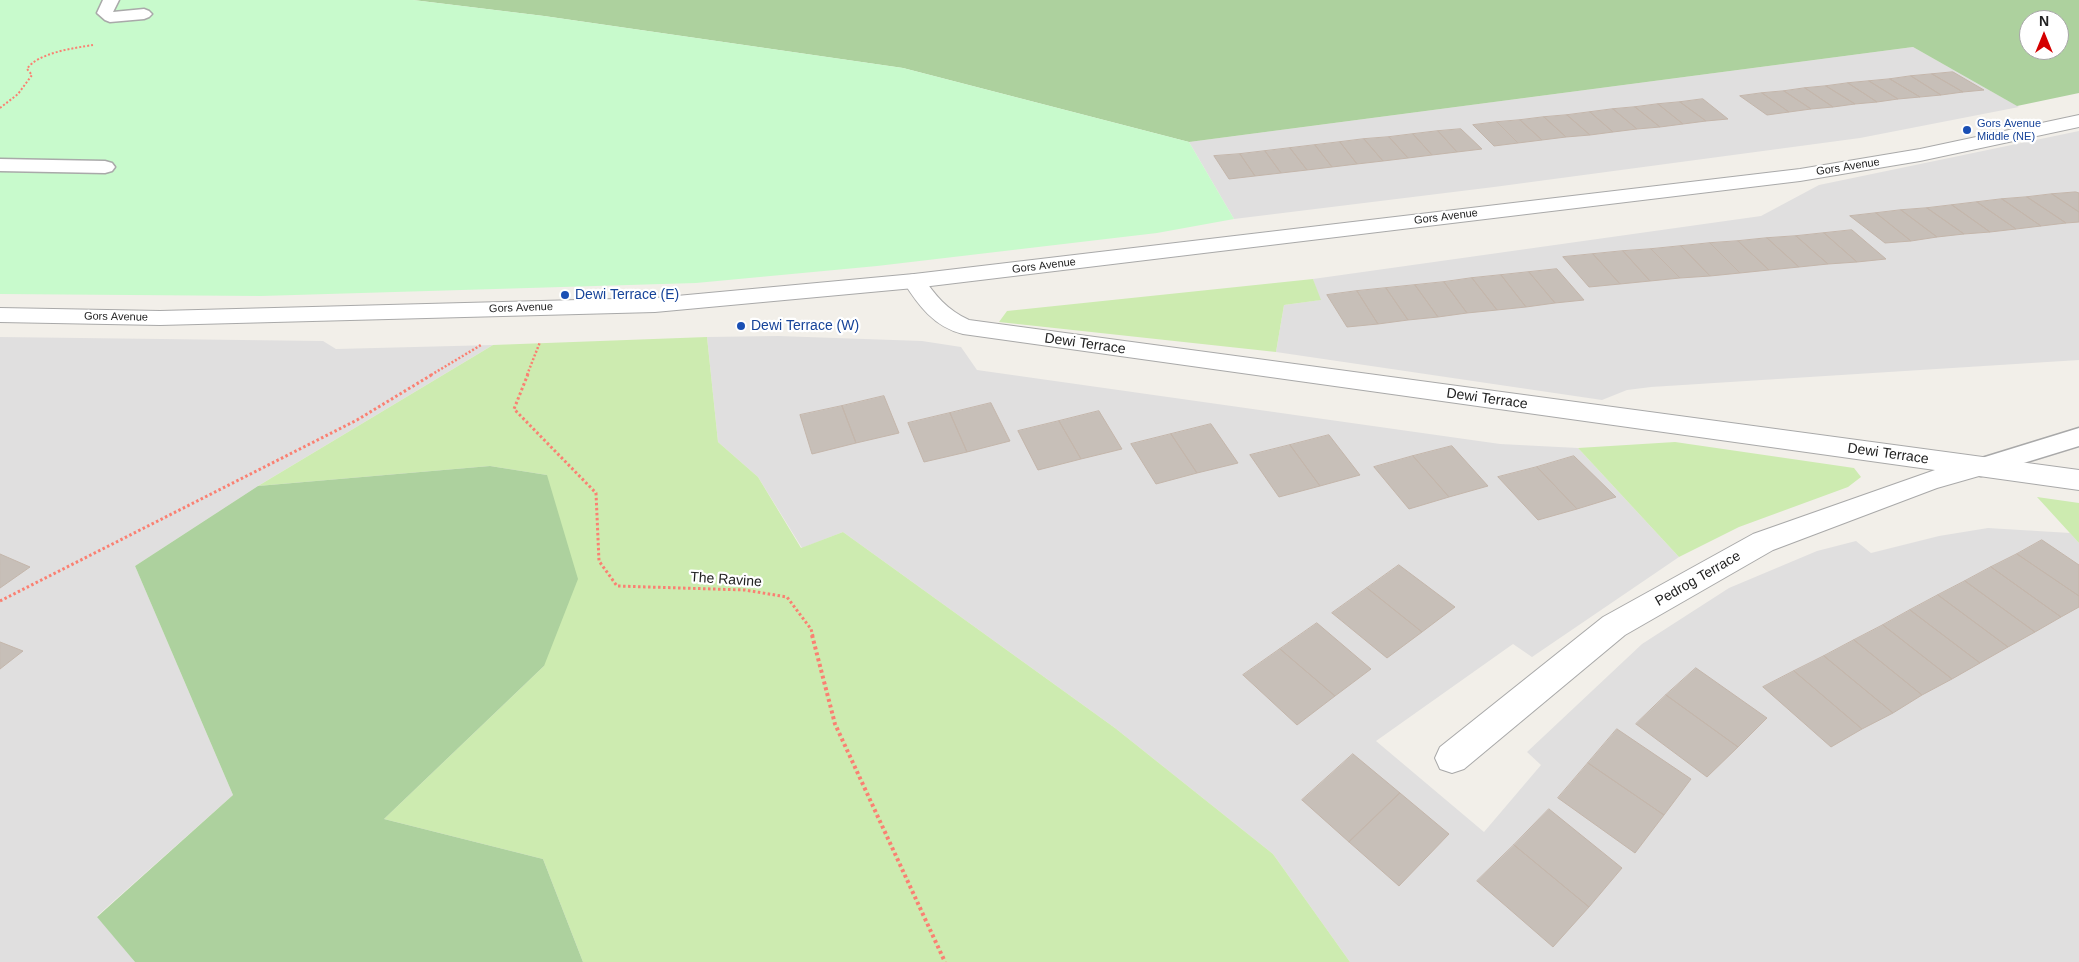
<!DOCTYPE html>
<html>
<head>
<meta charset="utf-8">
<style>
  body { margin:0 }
  #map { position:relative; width:2079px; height:962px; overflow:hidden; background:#f2efe9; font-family:Helvetica,sans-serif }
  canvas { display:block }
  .north { position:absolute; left:2019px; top:10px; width:50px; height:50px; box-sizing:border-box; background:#fff; border:1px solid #a7a7a7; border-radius:50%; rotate:0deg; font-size:14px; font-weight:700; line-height:20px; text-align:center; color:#222 }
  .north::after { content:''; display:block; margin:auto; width:18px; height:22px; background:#d40000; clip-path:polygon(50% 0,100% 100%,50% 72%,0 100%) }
</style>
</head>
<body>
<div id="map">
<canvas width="2079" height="962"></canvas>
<div class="north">N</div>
</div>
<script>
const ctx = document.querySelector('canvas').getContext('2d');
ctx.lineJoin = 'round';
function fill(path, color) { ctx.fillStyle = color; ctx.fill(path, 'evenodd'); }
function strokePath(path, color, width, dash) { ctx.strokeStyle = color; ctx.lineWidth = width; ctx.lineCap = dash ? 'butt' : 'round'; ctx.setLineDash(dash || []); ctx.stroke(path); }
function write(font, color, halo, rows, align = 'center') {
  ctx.font = font + ' Helvetica,sans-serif'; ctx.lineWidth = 4.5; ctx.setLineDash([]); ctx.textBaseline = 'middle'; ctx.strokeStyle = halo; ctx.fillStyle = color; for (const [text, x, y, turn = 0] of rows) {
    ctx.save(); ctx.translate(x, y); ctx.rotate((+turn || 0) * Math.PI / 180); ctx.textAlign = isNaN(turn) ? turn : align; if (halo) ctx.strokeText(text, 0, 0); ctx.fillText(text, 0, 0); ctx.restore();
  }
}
fill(new Path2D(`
  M1913,47L2019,107L1860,138L1494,187L1234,219L1189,142Z
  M2079,131V360L1651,387L1627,390L1602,400L1276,352L1284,305L1320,300L1313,279L1761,216L1819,185Z
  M778,336L922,341L961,347L977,370L1500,444L1578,448L1679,557L1532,657L1513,644L1376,741L1484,832L1541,765L1527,752L1642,644L1729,588L1817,551L1856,541L1871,553L1939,536L1988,528L2070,533L2079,543V962H1350L1273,854L1115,728L843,532L802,548L758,477L718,442L707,337Z
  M0,337L323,341L336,349L493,345L258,486L135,566L233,795L97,916L135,962H0Z`), '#e0dfdf');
fill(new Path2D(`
  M1313,279L1321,300L1284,305L1276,352L999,322L1007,311Z
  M707,337L718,442L758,477L801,548L843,532L1115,728L1273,854L1350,962H583L543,859L384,819L544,666L547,475L490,466L258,486L493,345Z
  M1675,442L1854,468L1861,477L1848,487L1739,527L1679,557L1578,448Z
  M2037,497L2079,503V543Z`), '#cdebb0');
fill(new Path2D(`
  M413,0H2079V93L2017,106L1913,47L1189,142L903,68L544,16ZM2029,20H2059V50H2029Z
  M490,466L547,475L578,579L544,666L384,819L543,859L583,962H135L97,917L233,795L135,566L258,486Z`), '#add19e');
fill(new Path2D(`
  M0,0H413L544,16L903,68L1189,142L1234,219L1157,233L877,266L696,283L261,296L0,294Z`), '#c8facc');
const building = new Path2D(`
  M1953,72L1984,90L1963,92L1932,74Z
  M1932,74L1963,92L1941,95L1911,76Z
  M1911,76L1941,95L1920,97L1890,79Z
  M1890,79L1920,97L1898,99L1869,81Z
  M1869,81L1898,99L1877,102L1848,83Z
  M1848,83L1877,102L1855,104L1826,86Z
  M1826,86L1855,104L1833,107L1805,88Z
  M1805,88L1833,107L1811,109L1784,91Z
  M1784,91L1811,109L1789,112L1762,93Z
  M1762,93L1789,112L1767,115L1740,96Z
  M1703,99L1728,119L1706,121L1680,102Z
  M1680,102L1706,121L1683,124L1658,104Z
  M1658,104L1683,124L1660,127L1635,107Z
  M1635,107L1660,127L1637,129L1613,109Z
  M1613,109L1637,129L1613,132L1590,112Z
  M1590,112L1613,132L1590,135L1567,115Z
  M1567,115L1590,135L1566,137L1544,117Z
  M1544,117L1566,137L1542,140L1520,120Z
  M1520,120L1542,140L1518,143L1497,122Z
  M1497,122L1518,143L1494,146L1473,125Z
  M1461,129L1482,149L1457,152L1438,131Z
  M1438,131L1457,152L1432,155L1413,134Z
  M1413,134L1432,155L1408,158L1389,137Z
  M1389,137L1408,158L1383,161L1364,139Z
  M1364,139L1383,161L1357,164L1340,142Z
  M1340,142L1357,164L1332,167L1315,145Z
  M1315,145L1332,167L1307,170L1290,148Z
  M1290,148L1307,170L1281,173L1265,151Z
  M1265,151L1281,173L1255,176L1240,154Z
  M1240,154L1255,176L1229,179L1214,156Z
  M2076,192L2079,193V212L2052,194Z
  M2052,194L2079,212V222L2066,223L2027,197Z
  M2027,197L2066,223L2041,226L2002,199Z
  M2002,199L2041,226L2016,229L1977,202Z
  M1977,202L2016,229L1990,232L1952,205Z
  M1952,205L1990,232L1964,234L1927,208Z
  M1927,208L1964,234L1937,237L1901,210Z
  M1901,210L1937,237L1911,241L1876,213Z
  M1876,213L1911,241L1885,243L1850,216Z
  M1852,230L1886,259L1857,262L1824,233Z
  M1824,233L1857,262L1828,264L1796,236Z
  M1796,236L1828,264L1799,267L1767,238Z
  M1767,238L1799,267L1769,270L1738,241Z
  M1738,241L1769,270L1740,273L1710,243Z
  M1710,243L1740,273L1710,276L1681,246Z
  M1681,246L1710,276L1680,278L1651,249Z
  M1651,249L1680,278L1650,281L1623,251Z
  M1623,251L1650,281L1620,284L1593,254Z
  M1593,254L1620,284L1589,287L1563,257Z
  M1557,269L1584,300L1555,303L1529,272Z
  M1529,272L1555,303L1526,307L1501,275Z
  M1501,275L1526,307L1497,310L1472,278Z
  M1472,278L1497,310L1467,313L1444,282Z
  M1444,282L1467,313L1438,317L1415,285Z
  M1415,285L1438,317L1408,320L1386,288Z
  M1386,288L1408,320L1378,324L1357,291Z
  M1357,291L1378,324L1347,327L1327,295Z
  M884,396L899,433L856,443L842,406Z
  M991,403L1010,441L967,452L950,413Z
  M842,406L856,443L812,454L800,415Z
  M1099,411L1122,449L1081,459L1059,421Z
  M950,413L967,452L924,462L908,423Z
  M1059,421L1081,459L1038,470L1018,431Z
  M1211,424L1238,463L1197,473L1171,434Z
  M1171,434L1197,473L1156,484L1131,444Z
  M1329,435L1360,475L1320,486L1290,445Z
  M1290,445L1320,486L1279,497L1250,455Z
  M1452,446L1488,486L1449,497L1413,456Z
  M1413,456L1449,497L1409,509L1374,467Z
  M1574,456L1616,497L1577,509L1537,467Z
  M1537,467L1577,509L1538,520L1498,477Z
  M2042,540L2079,565V596L2017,554Z
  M0,554L30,567L0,588Z
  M2017,554L2079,596V607L2061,617L1991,567Z
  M1399,565L1455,607L1422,632L1367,588Z
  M1991,567L2061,617L2035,632L1965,581Z
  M1965,581L2035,632L2008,647L1938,595Z
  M1367,588L1422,632L1387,658L1332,613Z
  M1938,595L2008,647L1980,663L1910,610Z
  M1910,610L1980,663L1952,679L1883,625Z
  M1317,623L1371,669L1335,696L1280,649Z
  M1883,625L1952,679L1922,695L1854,640Z
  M1854,640L1922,695L1893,713L1824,656Z
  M0,642L23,651L0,669Z
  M1280,649L1335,696L1297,725L1243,675Z
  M1824,656L1893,713L1862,729L1794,671Z
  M1696,668L1767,718L1738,747L1666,695Z
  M1794,671L1862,729L1831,747L1763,687Z
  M1666,695L1738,747L1707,777L1636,724Z
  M1617,729L1691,779L1664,815L1588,763Z
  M1353,754L1400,793L1349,842L1302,800Z
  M1588,763L1664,815L1635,853L1558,798Z
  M1400,793L1449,834L1399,886L1349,842Z
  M1549,809L1622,868L1589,907L1514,845Z
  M1514,845L1589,907L1553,947L1477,881Z`);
fill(building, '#c7bfb8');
strokePath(building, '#c4b6ab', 1);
const service = new Path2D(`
  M103,0H119L113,12L144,9L149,11L152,14L149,17L144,19L110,22L105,20L97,13Z
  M0,159L105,161L112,163L115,167L112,171L105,173L0,171Z
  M2079,428V446L1981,476L1972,473L1968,467L1972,461Z`);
const minor = new Path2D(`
  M914,274L922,276C935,295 947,310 969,320L2079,470V490L1979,476L1937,488L1773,550L1625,635L1464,769L1452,773L1440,769L1435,758L1440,747L1603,617L1753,534L1935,470L963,334C934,327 918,305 903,281L906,276Z`);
const tertiary = new Path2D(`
  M2079,115V127L1920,161L1800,181L914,288L655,312L160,325L0,322V308L160,311L655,298L914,274L1800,169L1920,149Z`);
strokePath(service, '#a9a9a9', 3);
strokePath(minor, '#a9a9a9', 2);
strokePath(tertiary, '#a9a9a9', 2);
strokePath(new Path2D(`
  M0,108L18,94L32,75L27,69C37,53 74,48 93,45`), '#fa8072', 2, [2, 2]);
strokePath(new Path2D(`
  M431,375L481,345
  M527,375L540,342`), '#fa8072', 2.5, [2, 2]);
strokePath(new Path2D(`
  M528,374L514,409L596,493L599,561L617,586L745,590L787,597L811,629L813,636
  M0,601L357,420L433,374`), '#fa8072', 3, [2.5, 2.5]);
strokePath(new Path2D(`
  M812,635L835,724L945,962`), '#fa8072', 4, [3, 3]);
fill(service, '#fff');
fill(minor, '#fff');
fill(tertiary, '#fff');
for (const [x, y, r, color] of [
  [1967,130,5,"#1a4fb4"],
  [565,295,5,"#1a4fb4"],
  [741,326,5,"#1a4fb4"]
]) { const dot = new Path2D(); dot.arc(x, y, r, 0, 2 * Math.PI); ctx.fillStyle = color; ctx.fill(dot); strokePath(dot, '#fff', 2); }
write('11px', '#164399', '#fff', [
  ["Gors Avenue",1977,124],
  ["Middle (NE)",1977,137]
], 'left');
write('11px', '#222', '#fff', [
  ["Gors Avenue",1848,167,-9],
  ["Gors Avenue",1446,217,-7],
  ["Gors Avenue",1044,266,-7],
  ["Gors Avenue",521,308,-2],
  ["Gors Avenue",116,317,1]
]);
write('14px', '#164399', '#fff', [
  ["Dewi Terrace (E)",575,295],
  ["Dewi Terrace (W)",751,326]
], 'left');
write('14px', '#222', '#fff', [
  ["Dewi Terrace",1085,344,8],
  ["Dewi Terrace",1487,399,8],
  ["Dewi Terrace",1888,454,8],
  ["Pedrog Terrace",1698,579,-30],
  ["The Ravine",726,580,4]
]);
</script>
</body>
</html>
